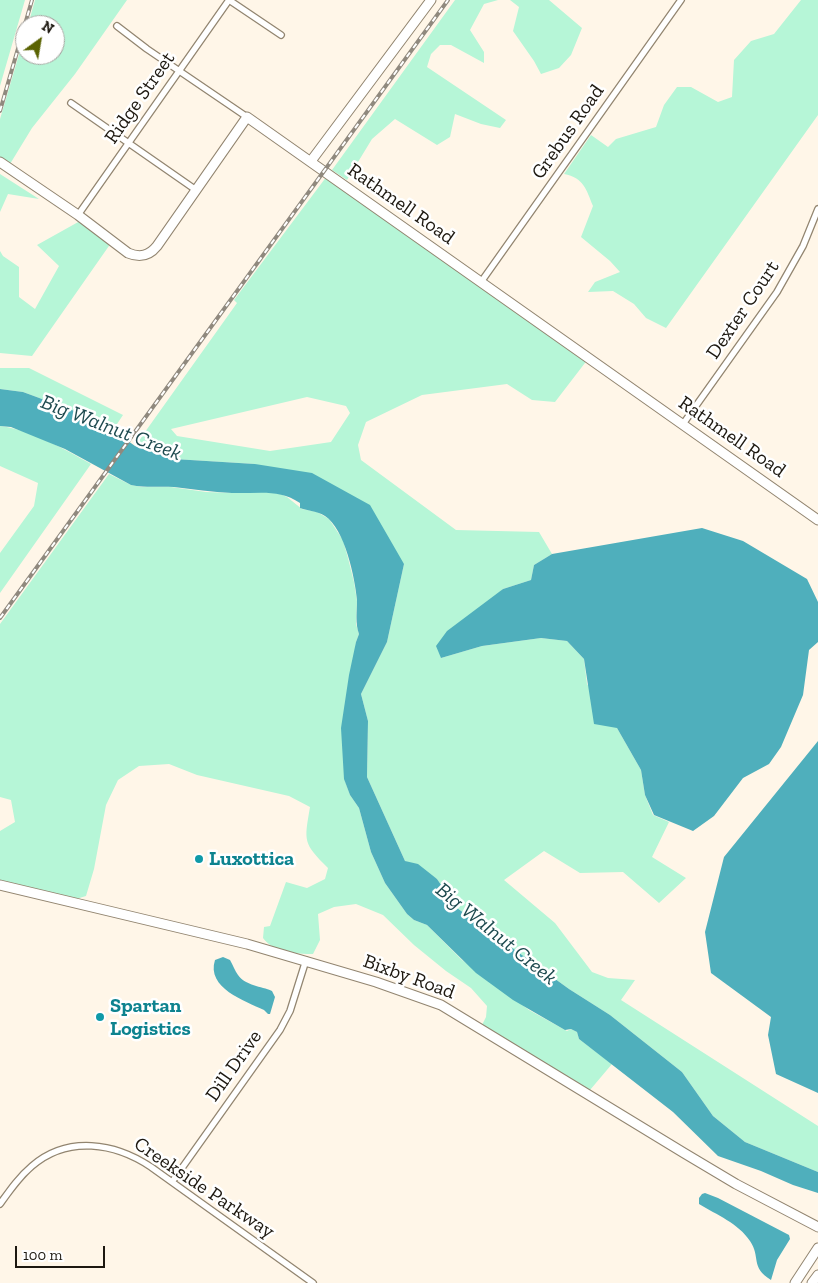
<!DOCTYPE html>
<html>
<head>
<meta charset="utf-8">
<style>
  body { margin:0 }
  #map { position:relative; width:818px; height:1283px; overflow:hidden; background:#fff6e8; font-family:"Zilla Slab",serif }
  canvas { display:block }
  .north { position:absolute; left:15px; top:15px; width:50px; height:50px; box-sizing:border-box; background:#fff; border:1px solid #a5a39f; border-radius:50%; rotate:32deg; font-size:14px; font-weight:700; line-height:20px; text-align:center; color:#1d1810 }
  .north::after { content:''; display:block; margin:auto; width:18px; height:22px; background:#5a6302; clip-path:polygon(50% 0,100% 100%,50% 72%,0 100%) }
  .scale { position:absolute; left:15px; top:1246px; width:90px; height:22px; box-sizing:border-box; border:2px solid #1d1810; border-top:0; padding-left:6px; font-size:15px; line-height:18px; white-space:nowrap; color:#1d1810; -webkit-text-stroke:4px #fff; paint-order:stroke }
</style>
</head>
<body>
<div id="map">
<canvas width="818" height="1283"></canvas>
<div class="north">N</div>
<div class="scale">100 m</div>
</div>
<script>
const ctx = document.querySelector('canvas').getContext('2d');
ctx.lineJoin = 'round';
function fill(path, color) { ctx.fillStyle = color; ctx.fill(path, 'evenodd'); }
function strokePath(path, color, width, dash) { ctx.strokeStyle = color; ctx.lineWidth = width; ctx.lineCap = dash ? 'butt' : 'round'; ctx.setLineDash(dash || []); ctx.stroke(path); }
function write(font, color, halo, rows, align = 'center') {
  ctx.font = font + ' "Zilla Slab",serif'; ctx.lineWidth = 5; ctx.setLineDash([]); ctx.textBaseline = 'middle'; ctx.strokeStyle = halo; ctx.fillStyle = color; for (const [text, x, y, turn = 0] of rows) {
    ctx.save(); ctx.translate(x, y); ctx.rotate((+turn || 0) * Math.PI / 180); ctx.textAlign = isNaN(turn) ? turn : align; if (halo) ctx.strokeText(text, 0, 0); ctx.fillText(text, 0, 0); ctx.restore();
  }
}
fill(new Path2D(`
  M0,0H25L0,86Z
  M35,0H127L75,74L32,128L10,164L0,166V119L25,34V55H55V25H28Z
  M455,0H498L484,4L470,30L484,52V63L451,45H440L431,54L427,67L506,120L500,128L481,124L455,114L450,137L437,145L395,119L372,139L347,180L332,170Z
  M510,0H549L582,28L571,55L559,68L541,74L534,61L513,31L519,7Z
  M801,0H818V115L666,328L646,318L634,304L613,291L588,292L595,282L620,272L610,261L581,237L593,206C586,189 584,178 564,174L591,135L608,147L616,139L656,127L664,105L677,87H691L718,102L732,97L734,60L751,41L774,34Z
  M0,174L39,199L8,194L0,212Z
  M327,176L588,359L555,402L532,400L507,384L422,395L366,422L358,445L361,460L456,530L539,532L552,554L534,565L531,580L503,589L441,658L482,646L541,638L567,641L584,659L587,684L617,728L641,770L645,795L653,815L669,822L652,857L686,878L659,903L623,872L580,873L544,851L504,880L555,923L592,972L608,978L635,980L621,1000L818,1126V1172L745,1142L713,1116L682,1072L610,1015L569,989L457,908L437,879L405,861L367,777L368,721L361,694L387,642L404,564L255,464L174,459L135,446L237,303L234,300ZM307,397L346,406L350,413L331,442L270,451L177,436L171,429Z
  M80,221L111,243L32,356L0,353V251L3,256L19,267V297L35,309L59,266L37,245Z
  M0,368H29L123,415L113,430L99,420L23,392L0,389Z
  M0,426C29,429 66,450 91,464L0,593V553L34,506L38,483L0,466Z
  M109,474L131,485L142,487H171L206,492L234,493L269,491L278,493L287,497L302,509L317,512L329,519L343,540L348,558L354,582L357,601L356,624L359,634L356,642L345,781L350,795L359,808L371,852L385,883L407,914L414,920L427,925L462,960L529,1010L567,1031L571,1029L577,1032L579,1039L612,1064L590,1090L482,1025L486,1017L487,1006L471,988L446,971L414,945L383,915L356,904L334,907L318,914L320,940L313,954C296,954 273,952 263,938L264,927L270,926L286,882L307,888L325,879L328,868C303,843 304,842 310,807L289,796L197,775L169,764L139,766L118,780L106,805L94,869L86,896L76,899L0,881V831L15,822L11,800L0,797V624Z`), '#b6f6d7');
fill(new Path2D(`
  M0,389L23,392L99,420L135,446L174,459L255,464L312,473L370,505L404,564L387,642L361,694L368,721L367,777L405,861L418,864L437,879L457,908L569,989L610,1015L682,1072L713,1116L745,1142L818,1172V1193L793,1185L761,1171L718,1156L673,1112L579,1039L577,1032L571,1029L565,1030L513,1000L476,973L427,925L414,920L407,914L385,883L371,852L359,808L350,795L344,779L341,728L349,675L356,642L359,634C355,623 357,613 357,600C355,578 345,529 325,516C317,511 308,511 300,508V503C279,488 256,494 232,493C212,492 193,489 174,487C159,486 146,488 131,485L65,449L11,427L0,426Z
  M702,528L743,541L807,579L818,602V642L809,650L803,695L781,747L769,764L743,778L714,816L693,831L654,815L645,795L641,770L617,728L594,724L584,659L567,641L541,638L482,646L441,658L436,646L447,631L503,589L531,580L534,565L552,554Z
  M818,741V1093L776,1074L768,1035L771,1017L711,973L705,932L724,857Z
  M223,957L230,960C233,965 235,971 238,975C246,986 261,986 272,991L275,997L270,1014H268L264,1010C245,1001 206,988 215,960Z
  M705,1193L718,1198L789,1235L790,1239L777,1260L771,1280C750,1267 761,1257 750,1241C738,1223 717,1215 699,1204V1198L702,1194Z`), '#4fafbc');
const street = new Path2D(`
  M229,0L281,35
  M117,26L147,49L247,117
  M71,103L196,190
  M78,215L229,0
  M481,282L681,0
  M683,424L777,292L803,246L818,209
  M172,1182L280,1030L290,1011L306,960
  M0,1204C10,1190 19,1177 32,1166C68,1135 115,1143 151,1167L313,1283`);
const secondary = new Path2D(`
  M311,161L431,0
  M0,162L78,215L128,253C140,258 149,256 157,246L247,117L818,520
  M0,885L247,944L376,982L441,1005L684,1153L736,1184L818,1227`);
const primary = new Path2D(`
  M795,1283L818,1248
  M812,1283L818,1275`);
strokePath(street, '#928570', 8);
strokePath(secondary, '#928570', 11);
strokePath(primary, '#928570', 11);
strokePath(street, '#fff', 5.5);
strokePath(secondary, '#fff', 9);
strokePath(primary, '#fff', 9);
const rail = new Path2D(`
  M0,111L32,0
  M0,618L448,0`);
strokePath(rail, '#90897e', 4);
strokePath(rail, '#fff', 2, [5.5]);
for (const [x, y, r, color] of [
  [199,859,5,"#0f9aa8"],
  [100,1017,5,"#0f9aa8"]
]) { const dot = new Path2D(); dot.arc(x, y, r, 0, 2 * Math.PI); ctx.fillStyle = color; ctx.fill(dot); strokePath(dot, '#fff', 2); }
write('20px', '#1d1810', '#fff', [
  ["Ridge Street",140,98,-55],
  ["Grebus Road",568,132,-55],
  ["Rathmell Road",401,204,35],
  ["Dexter Court",743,310,-56],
  ["Rathmell Road",732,437,35],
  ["Bixby Road",409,977,20],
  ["Dill Drive",234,1066,-55],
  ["Creekside Parkway",204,1188,34]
]);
write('bold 20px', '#0d838f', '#fff', [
  ["Luxottica",209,859],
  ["Spartan",110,1006],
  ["Logistics",110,1029]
], 'left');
write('italic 21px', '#1e4a4f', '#fff', [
  ["Big Walnut Creek",111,428,21],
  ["Big Walnut Creek",496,934,39]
]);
</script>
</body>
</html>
